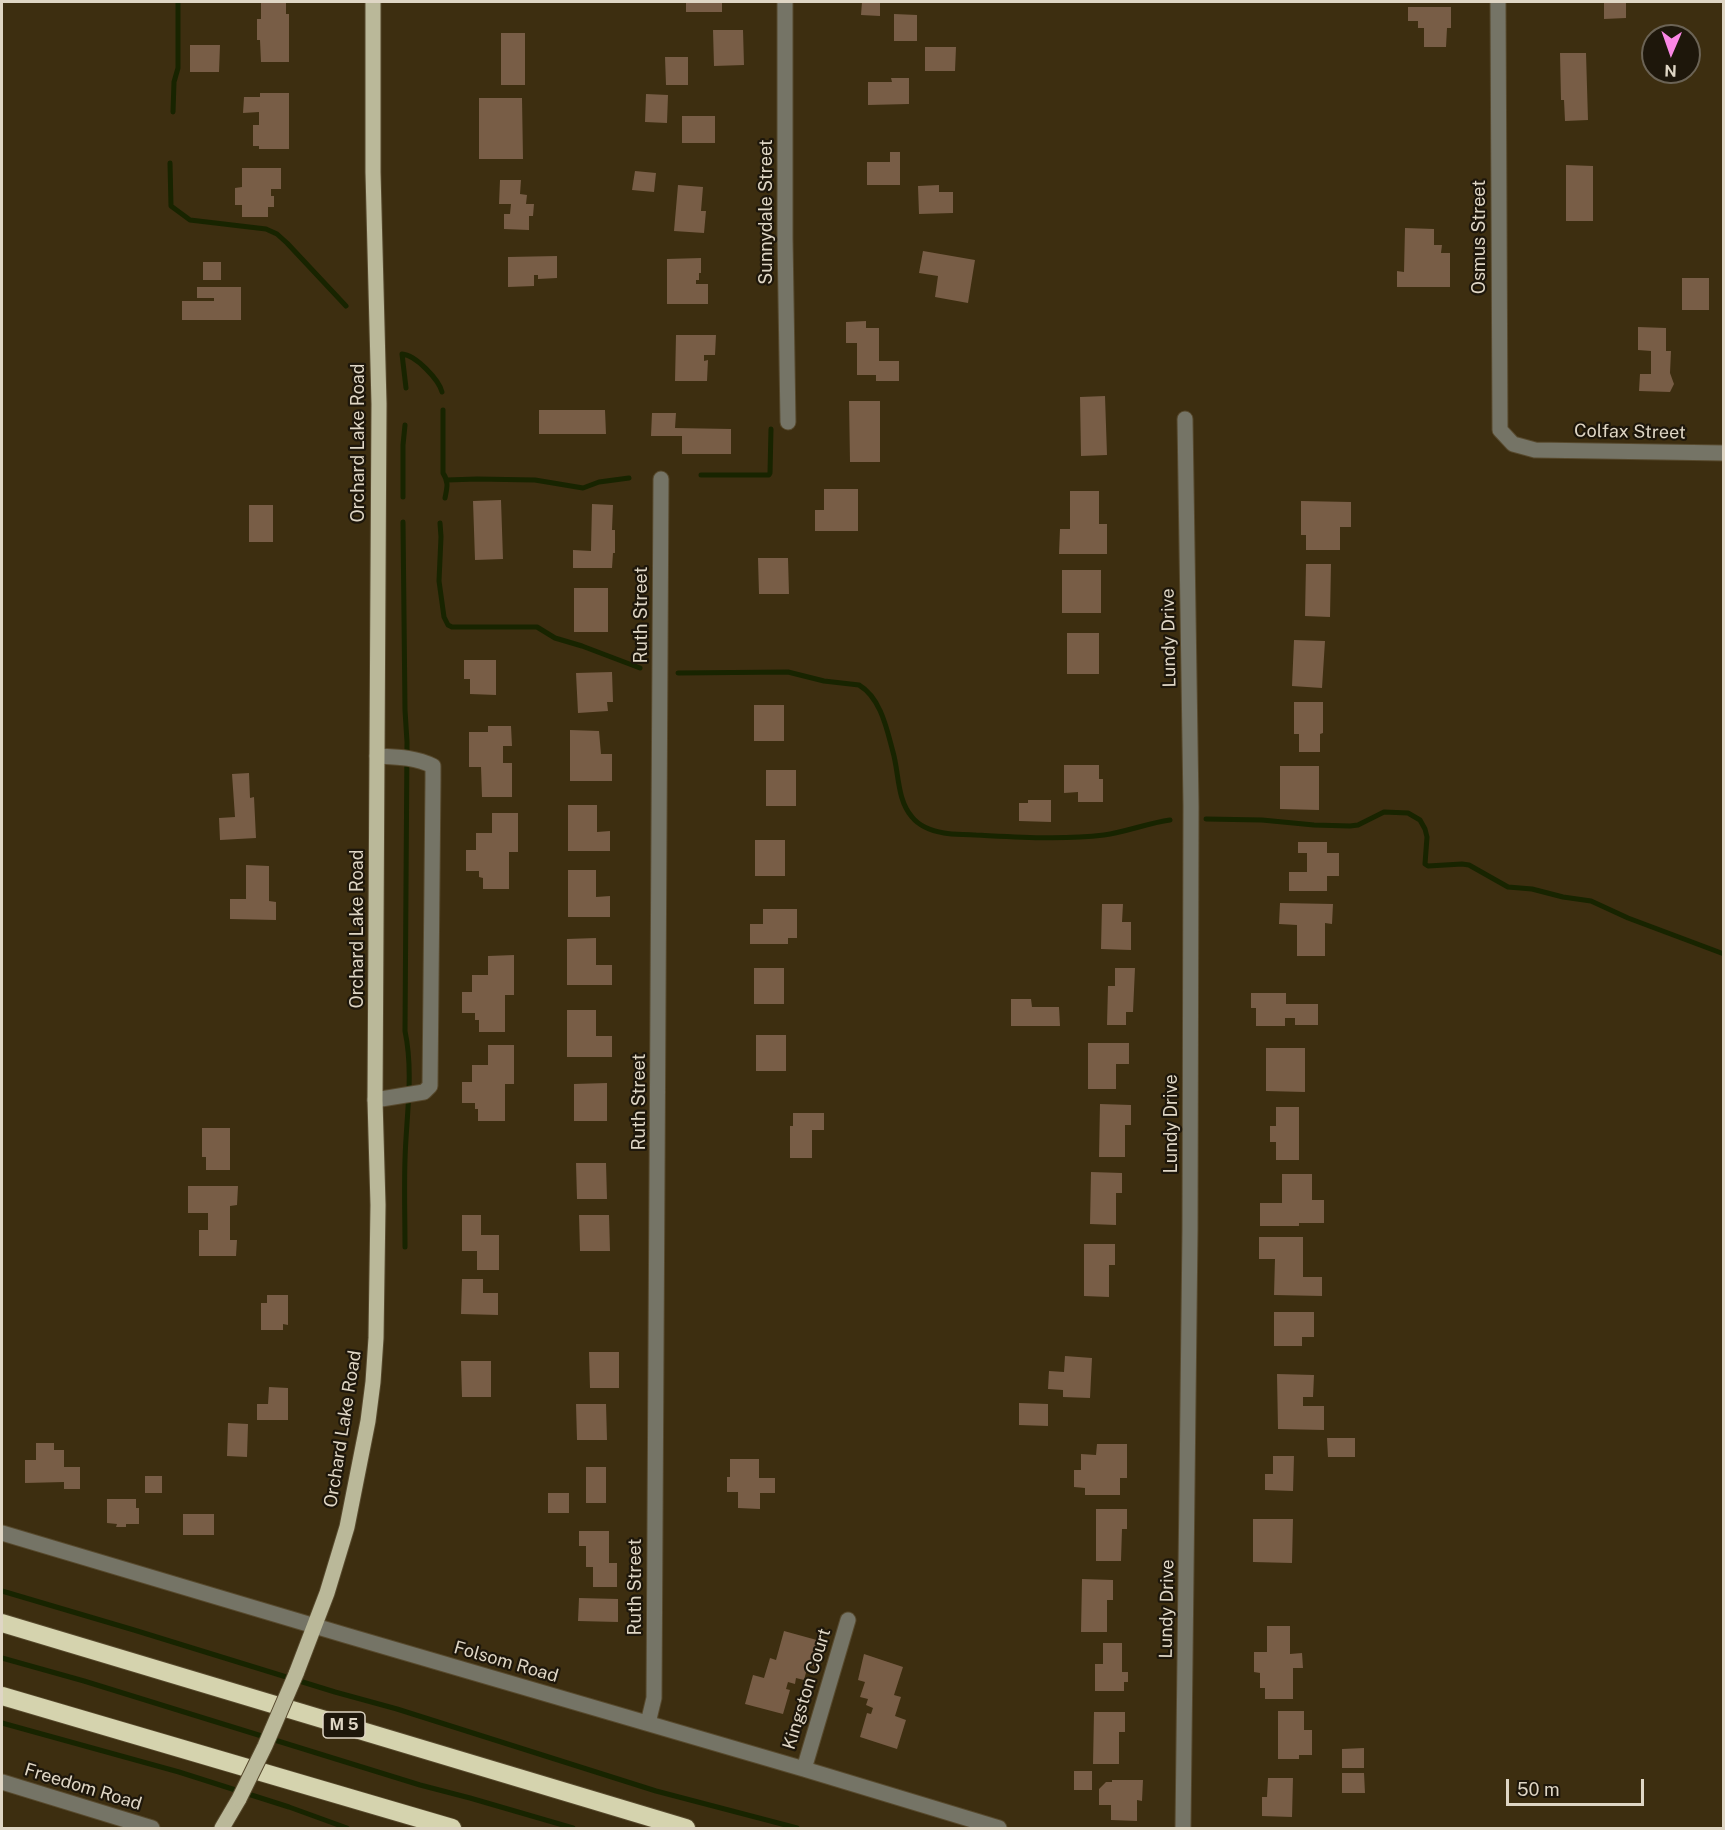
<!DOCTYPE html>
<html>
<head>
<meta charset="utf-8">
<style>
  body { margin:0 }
  #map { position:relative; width:1725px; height:1830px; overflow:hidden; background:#3d2e10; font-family:"Public Sans",sans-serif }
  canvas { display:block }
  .frame { position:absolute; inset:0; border:3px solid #dfd6c5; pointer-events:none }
  .north { position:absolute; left:1641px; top:24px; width:60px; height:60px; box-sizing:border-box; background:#1e170b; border:2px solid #6b6355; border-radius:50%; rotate:182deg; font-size:16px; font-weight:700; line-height:24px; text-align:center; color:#dfd6c5 }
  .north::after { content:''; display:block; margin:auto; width:21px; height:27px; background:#fb87e6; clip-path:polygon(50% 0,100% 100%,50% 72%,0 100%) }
  .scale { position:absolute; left:1506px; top:1779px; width:138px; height:27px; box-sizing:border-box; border:3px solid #dfd6c5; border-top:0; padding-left:8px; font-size:18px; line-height:21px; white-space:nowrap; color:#dfd6c5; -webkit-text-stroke:4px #1e170b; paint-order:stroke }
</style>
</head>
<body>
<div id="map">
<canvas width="1725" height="1830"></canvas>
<div class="frame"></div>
<div class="north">N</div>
<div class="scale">50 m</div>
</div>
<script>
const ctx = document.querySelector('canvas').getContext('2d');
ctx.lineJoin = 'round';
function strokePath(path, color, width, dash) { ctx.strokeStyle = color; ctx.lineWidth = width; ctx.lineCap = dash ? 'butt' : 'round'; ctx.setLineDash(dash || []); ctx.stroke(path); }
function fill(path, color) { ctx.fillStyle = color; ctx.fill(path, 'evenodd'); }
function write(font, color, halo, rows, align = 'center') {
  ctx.font = font + ' "Public Sans",sans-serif'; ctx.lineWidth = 4.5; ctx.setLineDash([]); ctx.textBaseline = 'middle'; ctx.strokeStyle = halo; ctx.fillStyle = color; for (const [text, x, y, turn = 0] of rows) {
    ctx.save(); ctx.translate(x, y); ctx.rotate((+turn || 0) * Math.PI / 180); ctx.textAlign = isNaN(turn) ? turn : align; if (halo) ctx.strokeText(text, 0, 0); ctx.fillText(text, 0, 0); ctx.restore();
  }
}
strokePath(new Path2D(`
  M173,112L174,82L178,68V2
  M170,163L171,206L190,220L266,229L277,234L287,243L346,306
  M406,388L402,354C416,355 439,380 442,392
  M443,410V473C449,482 447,488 445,498
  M701,475H769L770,473L771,429
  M447,480L477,479L535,480L583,488L599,482L629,478
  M403,497V445L405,425
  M403,522L405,710L407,742L405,1031C414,1074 406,1117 405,1160C404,1189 405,1218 405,1247
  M440,523L441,537L439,581L444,617L448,625L452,627H537L555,638L582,646L640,668
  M678,673L788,672L824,681L859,685C881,698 887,730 893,752C899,773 897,800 912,817C920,827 932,831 944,833C954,835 965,834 976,835C1018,837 1062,840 1104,835C1126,832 1148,823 1170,820
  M1206,819L1262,820L1314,825L1350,826L1358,825L1384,812L1408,813L1420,820L1425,829L1427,837L1425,864L1428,866L1462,864L1469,865L1508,887L1532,889L1563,897L1591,901L1628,918L1724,954
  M2,1591L134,1630L335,1692L397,1709L656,1791L797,1828
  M2,1658L84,1681L420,1785L470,1798L573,1828
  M2,1723L179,1772L289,1807L347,1828`), '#182400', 5);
fill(new Path2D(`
  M261,2H286V14H289V62H261L260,40H257V19H261Z
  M686,2H722V12H686Z
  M862,2H880V16L861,15Z
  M1604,2H1626V18L1604,19Z
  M1408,7H1451V28H1447L1446,47H1424V28H1418V21H1408Z
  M894,14L917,15V41H894Z
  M713,30H743L744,65L714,66Z
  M501,33H525V85H501Z
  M190,45H220L219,72H190Z
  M925,47H956L955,71H925Z
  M1560,53H1586L1588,120L1565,121L1564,100H1561Z
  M665,57H688V85H666Z
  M891,78H909V104L868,105V82H892Z
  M260,93H289V149H259V146H253V125H259V112L243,113L244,97H260Z
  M646,94L668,95L667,123L645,122Z
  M479,98H522L523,159H479Z
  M682,116H715V143H682Z
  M890,152H900V185H867V162H890Z
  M1566,165L1593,166V221H1566Z
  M242,168H281V189H271V196H274V207H268V217H242V205H235V188L242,187Z
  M635,171L656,173L654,192L632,190Z
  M500,180H521L520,194L527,195L526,204H534L533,216H529V230L504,229V214H510L511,204H499Z
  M678,185L703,187L701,211H706L704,233L674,231Z
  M939,185V192H953V213L919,214L918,186Z
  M1405,228L1434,229V245H1442L1441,253H1450V287H1397V271L1404,272Z
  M923,251L975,260L968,303L935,297L938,276L919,273Z
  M557,256V278L538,279V275H534V286L508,287V257Z
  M701,258V273H699V280H696V284H708V304H667V259Z
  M203,262H221V280H203Z
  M1682,278H1709V310H1682Z
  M197,287H241V320H182V301H214V298H197Z
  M866,321V328H879V361H899V381H876V375H857V343H846V322Z
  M1638,327L1666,328V351H1671L1670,373L1674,384L1670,392L1639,391L1640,374H1651V351L1638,350Z
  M676,335H716L715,355H704V361L708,360L707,381H675Z
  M1105,396L1107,455L1081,456L1080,397Z
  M849,401H880V462H850Z
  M539,410H605L606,434H539Z
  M652,413H676L675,428L731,429V454H682V436H651Z
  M824,489H858V531H815V510H824Z
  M1070,491H1099V524H1107V554H1059L1060,529H1070Z
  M501,500L503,559L475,560L473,501Z
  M1301,501L1351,502V527H1340V550H1306V535H1301Z
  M592,504L613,505L612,530H615V553H613L612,568H573V550L591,551Z
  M249,505H273V542H249Z
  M758,558H788L789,594H759Z
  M1306,564H1331L1330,617L1305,616Z
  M1062,570H1101V613H1062Z
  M574,588H608V632H574Z
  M1067,633H1099V674H1067Z
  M1294,640L1325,641L1322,688L1292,686Z
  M464,660H496V695L470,694V679H464Z
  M612,672L613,702H607L608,711L578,713L576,673Z
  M1294,702H1323V733L1320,734V752H1299V734H1294Z
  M754,705H784V741H754Z
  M488,726H511L512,746H503V763H512V797H482L481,767H469V732H488Z
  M570,730L599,731L601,754H612V781H570Z
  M1064,765H1099V779H1103V802H1078V792L1064,793Z
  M1280,766H1319V810L1280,809Z
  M766,770H796V806H766Z
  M249,773L250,798L254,797L256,838L220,840L219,818L235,817L232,774Z
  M1028,800H1051V822L1019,821V803H1028Z
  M568,805H597V832L610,831V851H568Z
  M492,813H518V852H509V889H483V878L479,877V871H466V850H476V833H492Z
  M755,840H785V876H755Z
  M1298,842H1327V853H1339V876H1327V891H1289V872H1307V853H1298Z
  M246,865L269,866V901L276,902V920L230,919V899H246Z
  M568,870H596V897L610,896V917H568Z
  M1280,903L1333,904L1332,924L1325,923V956H1297V925L1279,924Z
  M1102,904H1123L1122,922H1131V950L1101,949Z
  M763,909H797V938H788V944H750V924H763Z
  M596,938V965H612V985H567V939Z
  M514,955V995H505V1032H479V1020H475V1013H462V992H472V975H488V956Z
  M754,968H784V1004H754Z
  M1115,968H1135L1133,1012H1126V1025H1107L1108,986H1115Z
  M1251,993H1286V1004H1318V1025H1295V1018H1285V1026H1256V1008H1251Z
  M1011,999H1031L1032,1007H1059L1060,1026H1011Z
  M567,1010H596V1036H612V1057H567Z
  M756,1035H786V1071H756Z
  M1088,1043H1129V1064H1116V1089H1088Z
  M488,1045H514V1084H505V1121H478V1109H475V1103H462V1082H472V1065H488Z
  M1266,1048H1305V1092L1266,1091Z
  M607,1083V1121H574V1084Z
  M1100,1104L1131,1105V1125H1125V1157H1099Z
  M1276,1107H1299V1160H1276V1142H1270V1126H1276Z
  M793,1113H824V1130H812V1158H790V1126H793Z
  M202,1128H230V1170H206V1157H202Z
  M576,1163H606L607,1199H577Z
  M1091,1172L1122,1173V1193H1116V1225L1090,1224Z
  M1282,1174H1312V1200H1324V1223H1299V1226H1260V1203H1282Z
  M188,1186H238L237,1205L230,1206V1240H237L236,1256H199V1230H208V1213H188Z
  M462,1215H481V1235H499V1270H477V1251H462Z
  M579,1215H609L610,1251H580Z
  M1259,1237H1303V1277H1322V1296L1274,1295L1275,1259H1259Z
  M1084,1244H1115V1265H1109V1297L1084,1296Z
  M462,1279H483V1293H498V1315L461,1314Z
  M267,1295H288V1325L283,1324V1330H261V1303H267Z
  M1274,1312H1314V1337H1302V1346H1274Z
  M589,1352H619V1388H590Z
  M1065,1356L1092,1358L1090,1398L1063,1397V1390L1048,1389L1049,1371L1064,1372Z
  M461,1361H491V1397H462Z
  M1277,1374L1314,1375L1313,1397H1303V1406H1324V1430L1278,1429Z
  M269,1387L288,1388V1420H257V1404H268Z
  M1019,1403L1048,1404V1426L1019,1425Z
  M576,1404H606L607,1440H577Z
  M228,1423L248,1424L247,1457L227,1456Z
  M1327,1438H1355V1457H1328Z
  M36,1443H54V1450H64V1467H80V1489H64V1482L25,1483V1460H36Z
  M1097,1444H1127V1478H1120V1495H1085V1488L1074,1487V1470H1081V1454L1096,1455Z
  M1273,1456H1294L1293,1491L1265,1490V1474H1273Z
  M730,1459H759V1478H775V1493H760V1509L738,1508V1492H727V1477H730Z
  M586,1467H606V1503H586Z
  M145,1476H162V1493H145Z
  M548,1493H569V1513H548Z
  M107,1499H136V1508H139V1524H126V1527H116L117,1524L107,1523Z
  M1096,1509H1127V1529H1122L1121,1561H1096Z
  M183,1514H214V1535H183Z
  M1253,1519H1293L1292,1563L1253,1562Z
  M579,1531H609V1563H617V1587H593V1567H586V1546H579Z
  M1082,1579L1113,1580V1600H1107V1632H1081Z
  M579,1598L618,1599V1622L578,1621Z
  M1267,1626H1290V1654L1302,1653L1303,1668H1293V1699H1265V1688H1260V1673L1254,1672V1652H1267Z
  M784,1631L824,1642L816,1667L808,1665L804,1680L796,1678L795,1684L788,1682L786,1689L790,1690L783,1714L745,1704L753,1675L764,1678L770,1658L776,1660Z
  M1103,1643H1122V1672H1128V1682H1124V1691H1095V1664H1103Z
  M864,1654L903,1667L894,1695L901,1697L895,1716L906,1720L897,1749L860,1737L867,1713L871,1714L873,1708L866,1705L868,1699L860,1697L865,1682L858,1680Z
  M1278,1711H1304V1730H1312V1755H1299V1759H1278Z
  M1094,1712H1125V1732H1119V1764H1093Z
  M1364,1748V1768H1342V1749Z
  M1074,1771H1092V1790H1074Z
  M1342,1773H1364L1365,1793H1342Z
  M1268,1778H1293L1292,1817L1262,1816V1797H1267Z
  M1112,1780H1143L1142,1801L1137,1800V1821L1111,1820V1805H1099V1789L1106,1782H1112Z`), '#785d46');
const minor = new Path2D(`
  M785,2V238L788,422
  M1498,2L1500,430L1513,444L1535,450L1724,453
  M375,1100L424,1092L430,1086L433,779V766C415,757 397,757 377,756
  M2,1533L345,1635L804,1769L999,1828
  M648,1723L654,1698L661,479
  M804,1769L848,1620
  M2,1782L152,1828
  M1183,1828L1190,1230L1191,806L1185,419`);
const major = new Path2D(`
  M296,1674L327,1593L347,1527L368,1421L373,1382L376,1338L378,1205L375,1100L379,404L373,172V2
  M222,1828L239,1799`);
const highway = new Path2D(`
  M2,1623L686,1828
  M2,1696C152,1739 302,1785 452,1828`);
strokePath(minor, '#57492d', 17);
strokePath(major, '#57492d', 17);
strokePath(highway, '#57492d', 20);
strokePath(minor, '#757466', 15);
strokePath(major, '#bab899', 15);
strokePath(highway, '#d5d3ae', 18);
const majorBridge = new Path2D(`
  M239,1799L265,1746L296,1674`);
strokePath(majorBridge, '#57492d', 17, []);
strokePath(majorBridge, '#bab899', 15);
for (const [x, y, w] of [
  [344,1725,42]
]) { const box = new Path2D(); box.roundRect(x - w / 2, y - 13, w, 26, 4.5); ctx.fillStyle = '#1e170b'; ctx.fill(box); strokePath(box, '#dfd6c5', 1.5); }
write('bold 16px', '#dfd6c5', null, [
  ["M 5",344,1725]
]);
write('18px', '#dfd6c5', '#1e170b', [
  ["Sunnydale Street",766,212,-90],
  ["Osmus Street",1479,237,-90],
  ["Colfax Street",1630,432,1],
  ["Orchard Lake Road",358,443,-90],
  ["Ruth Street",641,615,-90],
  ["Lundy Drive",1169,638,-91],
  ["Orchard Lake Road",357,929,-90],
  ["Ruth Street",639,1102,-90],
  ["Lundy Drive",1171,1124,-90],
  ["Orchard Lake Road",343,1429,-81],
  ["Ruth Street",635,1587,-90],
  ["Lundy Drive",1167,1609,-89],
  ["Folsom Road",506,1662,16],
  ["Kingston Court",807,1689,-73],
  ["Freedom Road",83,1787,17]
]);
</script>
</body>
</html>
